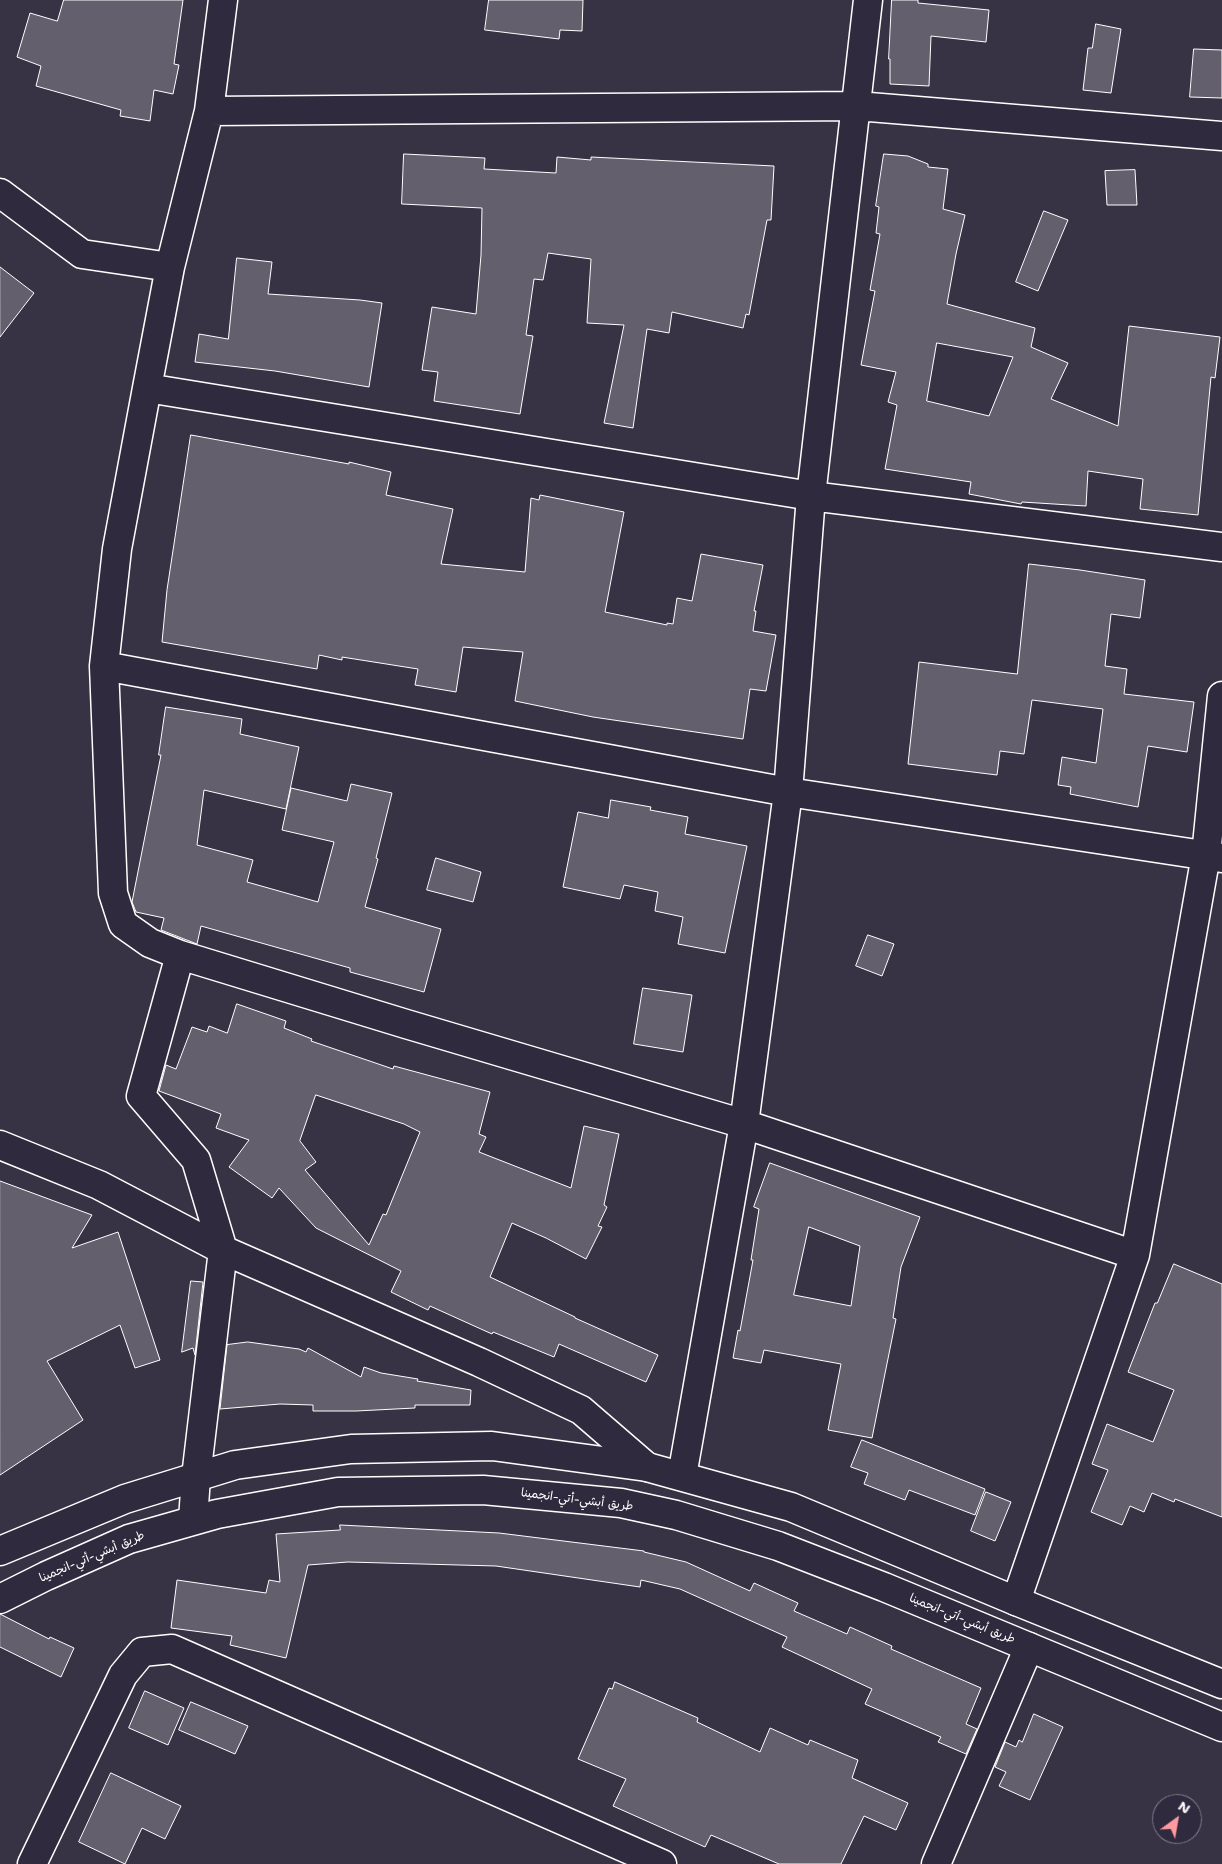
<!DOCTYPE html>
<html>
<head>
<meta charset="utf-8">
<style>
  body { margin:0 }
  #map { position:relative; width:1222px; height:1864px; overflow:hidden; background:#373345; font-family:"Shantell Sans",sans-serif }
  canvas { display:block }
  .north { position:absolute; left:1152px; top:1794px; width:50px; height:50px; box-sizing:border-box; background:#2f2a3d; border:1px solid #827f8b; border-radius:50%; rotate:32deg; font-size:14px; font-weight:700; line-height:20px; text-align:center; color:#fff }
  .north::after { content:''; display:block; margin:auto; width:18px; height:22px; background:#ff9aa2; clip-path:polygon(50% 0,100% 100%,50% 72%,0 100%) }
</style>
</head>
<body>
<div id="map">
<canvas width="1222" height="1864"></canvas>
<div class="north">N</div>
</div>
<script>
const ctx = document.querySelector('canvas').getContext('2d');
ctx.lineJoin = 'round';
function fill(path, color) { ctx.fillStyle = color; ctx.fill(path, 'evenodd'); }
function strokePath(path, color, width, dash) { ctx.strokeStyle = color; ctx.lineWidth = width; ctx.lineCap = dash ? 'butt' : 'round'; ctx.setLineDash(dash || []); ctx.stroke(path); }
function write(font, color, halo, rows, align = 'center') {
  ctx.font = font + ' "Shantell Sans","Playpen Sans Arabic",sans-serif'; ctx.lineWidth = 4; ctx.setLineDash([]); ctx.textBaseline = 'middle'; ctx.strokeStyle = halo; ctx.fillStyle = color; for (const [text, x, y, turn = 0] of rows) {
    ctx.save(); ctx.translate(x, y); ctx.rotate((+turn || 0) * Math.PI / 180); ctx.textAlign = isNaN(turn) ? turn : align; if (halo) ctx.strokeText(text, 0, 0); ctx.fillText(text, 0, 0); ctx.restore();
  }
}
const building = new Path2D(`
  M64,0H183L174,64L179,65L173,94L154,90L150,121L120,116L121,110L36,86L41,66L17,57L30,13L57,21Z
  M489,0H583L582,31L560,30L559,39L485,30Z
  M892,0H918V3L989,10L986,42L931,36L929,86L890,84V59H889Z
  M1096,24L1121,29L1111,93L1083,90L1088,48H1092Z
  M1194,49L1222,50V98L1190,97Z
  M404,154L485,158L484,169L556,173L557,157L591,160V157L774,166L771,220H767L749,315L746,314L743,328L672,312L669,333L647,329L633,428L604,423L624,325L587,323L591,259L548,253L543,280L534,279L526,335L533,336L520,414L434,401L438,372L422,370L432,307L476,314L481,255L482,208L402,204Z
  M884,154L908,156L928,164V167L948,169L943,209L965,215L956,254L947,304L1035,328L1031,347L1068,363L1051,399L1118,426L1129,326L1220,337L1215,378L1211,377L1198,515L1140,509L1143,479L1088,471L1086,506L1022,502L1021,504L969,494L971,482L885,469L897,405L888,402L896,372L861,365L875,291L870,290L880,234L876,233L879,207L876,206ZM937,343L1013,357L989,416L927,401Z
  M1135,170L1137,205H1107L1105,171Z
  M1044,211L1068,220L1038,291L1016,282Z
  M237,258L272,262L268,294L360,300L382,303L369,387L275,371L195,362L199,334L228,339Z
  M0,267L34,293L0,337Z
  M191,435L349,464V462L391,472L386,495L453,509L441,564L525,572L531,498L539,500L540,495L624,512L605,612L667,625V623L673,624L677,598L692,601L701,554L763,565L754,611H756L753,631L776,635L766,691L750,689L743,739L593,717L515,701L523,652L463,647L456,692L415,685L418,669L342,657V660L319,655L317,669L162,642L167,590Z
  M1029,564L1080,570L1145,580L1140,618L1111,614L1105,666L1127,669L1124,694L1194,702L1187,752L1148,746L1138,807L1070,794L1071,787L1058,785L1062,757L1096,763L1103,709L1032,700L1024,754L1000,751L997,775L908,764L919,662L1017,674Z
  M166,707L242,719L240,734L299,747L286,809L204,790L197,845L253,860L247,882L318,902L334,842L282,830L291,788L347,801L351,784L392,793L376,858L378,859L365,907L441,929L424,992L350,972V968L201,926L197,944L161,930L164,918L136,912L132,902L161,755H159Z
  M611,800L651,807L650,810L688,817L685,834L747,846L725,953L678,944L683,917L655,911L658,892L624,885L620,899L563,887L578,812L608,818Z
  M436,858L481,872L473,902L427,890Z
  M868,935L894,944L882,976L856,966Z
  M643,988L692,995L683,1052L634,1044Z
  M237,1004L286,1021L284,1028L312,1039L311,1041L393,1069L394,1066L490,1092L479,1134L486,1137L479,1152L571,1188L584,1126L619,1134L604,1205L607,1207L598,1226L602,1227L586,1259L546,1238L512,1223L490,1277L575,1317V1318L658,1355L646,1382L559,1344L554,1357L493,1332L492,1334L430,1306L428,1310L391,1292L401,1271L316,1228L279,1188L272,1198L229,1167L249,1140L216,1128L221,1114L159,1091L166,1065L176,1069L192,1027L207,1032L209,1026L227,1033ZM316,1095L404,1124L420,1132L386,1215L383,1214L369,1245L305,1170L316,1162L300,1141Z
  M770,1163L920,1217L901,1267L893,1318L896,1319L872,1438L828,1430L841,1364L764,1350L761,1363L733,1358L738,1330L740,1331L753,1260H751L759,1209L754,1207ZM809,1227L860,1246L851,1306L794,1295Z
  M0,1181L92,1215L72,1248L118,1232L160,1360L135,1368L120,1325L47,1361L83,1420L0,1475Z
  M1174,1264L1222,1284V1517L1175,1499L1174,1502L1152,1493L1144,1512L1130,1506L1122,1525L1091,1512L1108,1470L1092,1464L1107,1424L1153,1442L1174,1390L1128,1372L1155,1303H1157Z
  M191,1281L203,1282L195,1355L193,1348L182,1352Z
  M248,1342L299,1349L306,1352L308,1348L361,1377L364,1367L381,1373L418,1379L417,1381L471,1390L470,1405H415V1408L356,1411H313V1405L280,1404L220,1409L227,1345Z
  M862,1440L985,1489L975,1515L909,1490L905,1500L864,1484L868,1473L851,1467Z
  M986,1492L1011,1502L995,1541L971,1531Z
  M340,1525L499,1533L644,1551V1552L686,1562L750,1591L754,1583L798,1603L794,1611L847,1634L850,1627L892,1646L891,1649L981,1688L966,1724L977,1729L966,1754L938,1742L941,1737L865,1704L872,1689L782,1647L787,1637L680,1589L641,1580L640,1587L496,1566L348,1562L308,1565L286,1658L230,1645L232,1636L171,1628L177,1580L266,1593L269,1580L280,1582L276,1534L340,1530Z
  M0,1614L49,1639L50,1637L74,1648L61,1677L0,1647Z
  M615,1682L698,1718L697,1722L760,1752L770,1728L808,1745L810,1740L858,1760L852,1778L908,1803L896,1830L864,1816L841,1864H779L711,1835L705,1847L613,1806L626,1779L578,1759L609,1688L612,1689Z
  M145,1691L184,1708L168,1745L129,1728Z
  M191,1702L248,1726L235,1754L179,1730Z
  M1034,1714L1063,1727L1030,1800L999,1786L1006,1772L995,1767L1005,1742L1016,1747L1019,1740L1022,1742Z
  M111,1773L181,1806L165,1839L142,1828L125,1864L79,1842Z`);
fill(building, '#635f6d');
strokePath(building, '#fff', 1);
const street = new Path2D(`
  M209,111L223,0
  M1222,136L857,106L209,111L170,267L147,388L117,549L104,666L788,792L1222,858
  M0,193L82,254L170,267
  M147,388L811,496L1222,547
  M104,666L113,893L123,924L150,943L180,955L406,1024L744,1124L1135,1255L1016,1601
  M180,955L141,1096L196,1160L223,1250L479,1362L581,1410L647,1467
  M0,1145L99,1185L223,1250L196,1477L193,1520
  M1135,1255L1206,855L1222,696
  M682,1476L744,1124L788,792L811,496L868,0
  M32,1864L123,1675L142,1652L172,1649L662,1864
  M936,1864L1029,1647`);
const highway = new Path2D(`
  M0,1551L125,1499L235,1465L351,1449L492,1446L647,1467L791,1507L1016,1601L1222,1684
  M0,1599L46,1576L129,1539L217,1514L338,1492L483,1490L621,1503L676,1515L778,1546L884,1587L1222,1727`);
strokePath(street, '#fff', 31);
strokePath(highway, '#fff', 31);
strokePath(street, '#2f2a3d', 28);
strokePath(highway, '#2f2a3d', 28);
write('12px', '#fff', '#2f2a3d', [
  ["طريق أبشي-أتي-انجمينا",577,1500,7],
  ["طريق أبشي-أتي-انجمينا",92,1557,-23],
  ["طريق أبشي-أتي-انجمينا",962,1619,22]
]);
</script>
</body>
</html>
